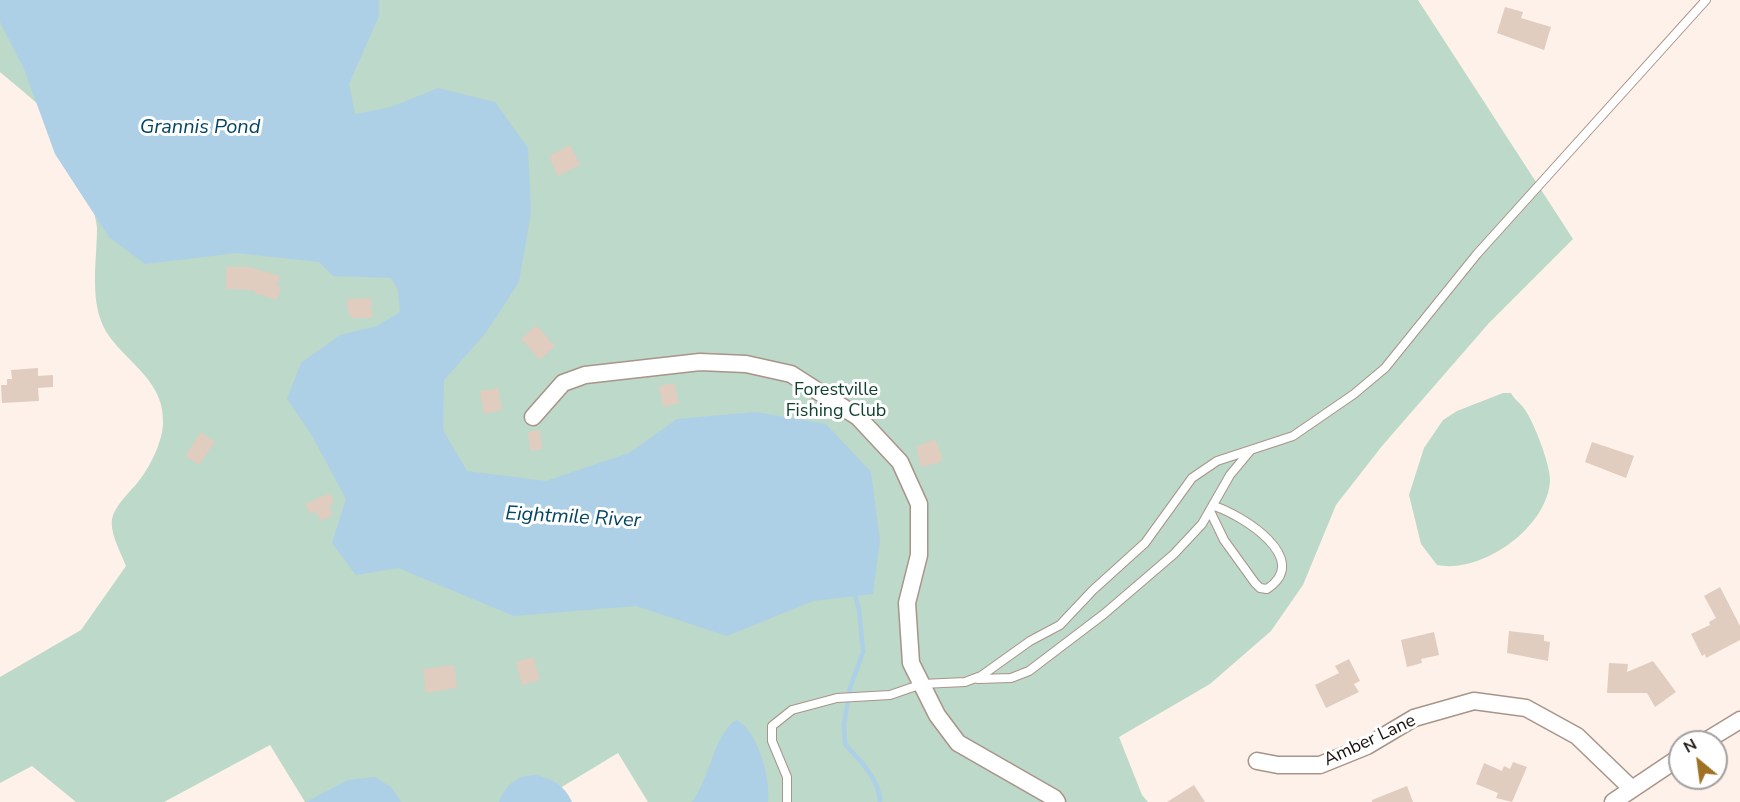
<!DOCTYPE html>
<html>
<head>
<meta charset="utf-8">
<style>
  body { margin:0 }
  #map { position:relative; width:1740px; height:802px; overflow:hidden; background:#fef1e9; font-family:"Nunito Sans",sans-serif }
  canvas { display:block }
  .north { position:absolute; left:1668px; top:730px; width:60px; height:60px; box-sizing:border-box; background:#fff; border:2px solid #a3a09f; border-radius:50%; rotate:331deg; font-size:16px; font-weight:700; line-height:24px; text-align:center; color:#19120e }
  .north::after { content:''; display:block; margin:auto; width:21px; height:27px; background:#9f7223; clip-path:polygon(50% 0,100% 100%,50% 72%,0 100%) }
</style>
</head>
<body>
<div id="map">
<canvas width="1740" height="802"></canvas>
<div class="north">N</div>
</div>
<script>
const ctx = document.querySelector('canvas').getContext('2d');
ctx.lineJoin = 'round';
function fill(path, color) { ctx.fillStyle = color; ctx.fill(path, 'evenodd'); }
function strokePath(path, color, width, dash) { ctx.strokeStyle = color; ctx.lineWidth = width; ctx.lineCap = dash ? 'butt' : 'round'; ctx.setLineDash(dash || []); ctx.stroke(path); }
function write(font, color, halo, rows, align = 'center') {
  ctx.font = font + ' "Nunito Sans",sans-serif'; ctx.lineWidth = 6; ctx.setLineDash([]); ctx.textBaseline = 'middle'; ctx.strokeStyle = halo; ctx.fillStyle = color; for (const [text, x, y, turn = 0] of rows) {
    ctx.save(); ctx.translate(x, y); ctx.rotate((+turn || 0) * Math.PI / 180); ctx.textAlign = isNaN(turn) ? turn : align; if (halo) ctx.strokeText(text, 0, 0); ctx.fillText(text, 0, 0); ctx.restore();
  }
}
fill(new Path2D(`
  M0,0H1418L1573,239L1489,323L1382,446L1336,505L1303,585L1271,631L1210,684L1119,737L1142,795L1148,802H648L618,753L537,802H305L270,745L164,802H76L32,766L0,783V677L81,630L126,566C121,553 110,534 112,519C115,505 130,492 138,482C150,467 162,443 163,424C166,374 112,357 100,318C91,289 97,257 97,228C96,211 76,148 67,133C58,119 15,85 0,72Z
  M1503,393H1511C1514,399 1519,402 1523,407C1533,419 1551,466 1550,481C1547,528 1482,574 1437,565L1421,544L1409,495L1424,448L1443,420L1457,411Z`), '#bcd9c9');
fill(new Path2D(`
  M0,0H379V16L349,84L355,114L391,107L438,88L495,102L528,148L531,212L519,282L485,334L444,380L443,430L467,471L546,481L629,453L677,419L756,412L826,424L871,472L880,540L873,594L813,601L727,636L636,606L514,616L398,568L356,575L332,543L346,499L311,434L287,399L301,363L340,335L377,326L400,312L398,290L391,278L333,276L319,262L237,253L145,264L109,237L55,154L24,69L0,22Z
  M737,720C758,731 771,780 768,802H692C709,781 715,730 737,720Z
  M536,775C553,779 565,786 572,802H499C506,784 517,776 536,775Z
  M375,777L391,787L401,802H306L348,780Z`), '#add0e7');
strokePath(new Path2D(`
  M854,592L859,609L863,652L850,688L844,724L845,744C859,759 880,780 880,802`), '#add0e7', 4.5);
fill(new Path2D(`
  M1505,7L1523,12L1521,18L1551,27L1544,50L1497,33Z
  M570,145L580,165L558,176L549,156Z
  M226,267H249L280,276L277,286L281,287L277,300L255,293L253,290L226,289Z
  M371,298L372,318H351V313L348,314L347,299Z
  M536,325L555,346L540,360L521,339Z
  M38,368V376L53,375V387L38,388L39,401L2,403L1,385H7V379H12L11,370Z
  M674,383L679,403L663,407L659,386Z
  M498,388L502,410L484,414L480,391Z
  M540,430L542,449L530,451L528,432Z
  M201,432L215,442L199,465L185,456Z
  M935,439L942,457L941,462L921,467L916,447Z
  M1592,442L1634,456L1626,478L1585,462Z
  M330,493L334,503L329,506L333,515L320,521L316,511L310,514L305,504Z
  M1720,587L1740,626V640L1706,658L1705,654L1702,656L1691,634L1710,625L1709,622L1716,618L1704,596Z
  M1509,631L1544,635V641L1550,642L1548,661L1507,653Z
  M1434,632L1439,655L1421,659L1422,663L1407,667L1401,640Z
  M533,657L540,680L522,685L516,662Z
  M1349,659L1360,681L1354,684L1359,692L1326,708L1315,685L1339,673L1335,666Z
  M1653,661L1676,692L1655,707L1647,693H1607L1609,663L1628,664L1627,672Z
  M454,665L457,688L426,693L423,669Z
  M1513,762L1527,767L1512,802L1496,798L1498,793L1476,784L1484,763L1502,771L1504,766L1510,769Z
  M1194,785L1205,802H1167Z
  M1407,786L1413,802H1372V800Z`), '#e1ccc0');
const lane = new Path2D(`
  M1210,511L1224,540L1255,583L1260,588L1267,589C1313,559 1242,515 1214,506
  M978,679L1011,678L1029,671L1104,614L1174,554L1202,524L1230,475L1250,451
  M787,802V777L772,741V726L792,710L837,698L890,695L922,684L965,682L981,676L1030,641L1060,625L1093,590L1145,543L1192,478L1217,461L1293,436L1354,394L1385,368L1477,254L1706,0`);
const street = new Path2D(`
  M533,417L563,383L585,375L700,362L746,364L791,374L858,417L900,462L919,504V555L907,603L911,663L937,715L958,743L1054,798L1057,802
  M1704,742L1740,720
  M1257,761L1278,765H1320L1367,746L1414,718L1474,701L1526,708L1577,736L1632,789
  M1613,802L1680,757`);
strokePath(lane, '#a89489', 10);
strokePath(street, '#a89489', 19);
strokePath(lane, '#fff', 8);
strokePath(street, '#fff', 16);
write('18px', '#11422e', '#fff', [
  ["Forestville",836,391],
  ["Fishing Club",836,412]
]);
write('18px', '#19120e', '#fff', [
  ["Amber Lane",1370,741,-25]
]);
write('italic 20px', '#034564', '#fff', [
  ["Grannis Pond",200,128],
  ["Eightmile River",573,518,3]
]);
</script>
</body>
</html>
